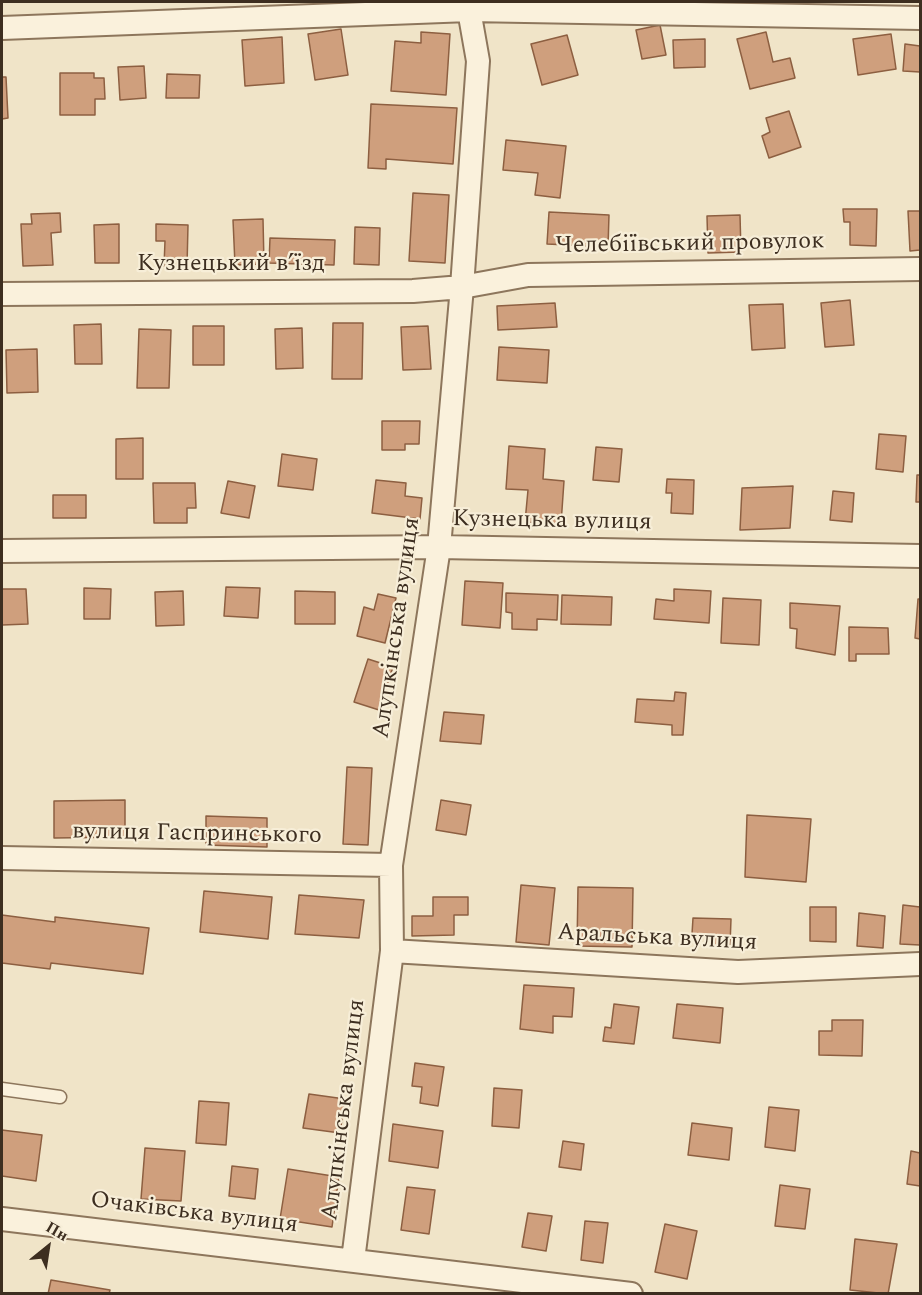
<!DOCTYPE html>
<html>
<head>
<meta charset="utf-8">
<style>
  body { margin:0 }
  #map { position:relative; width:922px; height:1295px; overflow:hidden; background:#f0e4c8; font-family:Spectral,serif }
  canvas { display:block }
  .frame { position:absolute; inset:0; border:3px solid #3d2e20; pointer-events:none }
  .north { position:absolute; left:18px; top:1217px; width:60px; height:60px; -webkit-text-stroke:4px #f7eed8; paint-order:stroke; rotate:30deg; font-size:16px; font-weight:700; line-height:24px; text-align:center; color:#3d2e20 }
  .north::after { content:''; display:block; margin:auto; width:21px; height:27px; background:#3d2e20; clip-path:polygon(50% 0,100% 100%,50% 72%,0 100%) }
</style>
</head>
<body>
<div id="map">
<canvas width="922" height="1295"></canvas>
<div class="frame"></div>
<div class="north">Пн</div>
</div>
<script>
const ctx = document.querySelector('canvas').getContext('2d');
ctx.lineJoin = 'round';
function fill(path, color) { ctx.fillStyle = color; ctx.fill(path, 'evenodd'); }
function strokePath(path, color, width, dash) { ctx.strokeStyle = color; ctx.lineWidth = width; ctx.lineCap = dash ? 'butt' : 'round'; ctx.setLineDash(dash || []); ctx.stroke(path); }
function write(font, color, halo, rows, align = 'center') {
  ctx.font = font + ' Spectral,serif'; ctx.lineWidth = 4.5; ctx.setLineDash([]); ctx.textBaseline = 'middle'; ctx.strokeStyle = halo; ctx.fillStyle = color; for (const [text, x, y, turn = 0] of rows) {
    ctx.save(); ctx.translate(x, y); ctx.rotate((+turn || 0) * Math.PI / 180); ctx.textAlign = isNaN(turn) ? turn : align; if (halo) ctx.strokeText(text, 0, 0); ctx.fillText(text, 0, 0); ctx.restore();
  }
}
const building = new Path2D(`
  M660,25L666,55L642,59L636,30Z
  M341,29L348,75L315,80L308,34Z
  M421,32L450,34L446,95L391,91L395,41L421,43Z
  M766,32L773,62L790,58L795,78L750,89L737,39Z
  M891,34L896,69L858,75L853,39Z
  M567,35L578,75L542,85L531,44Z
  M282,37L284,83L245,86L242,40Z
  M705,39V67L674,68L673,40Z
  M905,44L920,46V72L903,71Z
  M144,66L146,98L120,100L118,67Z
  M60,73H94V78H104L105,99H95V115H60Z
  M167,74L200,75L199,98H166Z
  M2,77H6L8,118L2,119Z
  M371,104L457,108L453,164L386,159V169L368,168Z
  M789,111L801,147L769,158L762,136L770,132L766,118Z
  M506,140L566,146L560,198L535,195L538,173L503,170Z
  M413,193L449,195L445,263L409,261Z
  M843,209H877L876,246L850,245V222H844Z
  M908,211H920V250L910,251Z
  M549,212L609,215L608,247L547,244Z
  M60,213L61,232L51,233L53,265L23,266L21,224H32L31,214Z
  M740,215L741,252L708,253L707,216Z
  M263,219L264,264L235,265L233,220Z
  M119,224V263H95L94,225Z
  M156,224L188,225L187,267L164,266L165,241H156Z
  M355,227L380,228L379,265L354,264Z
  M270,238L335,240L334,265L269,263Z
  M850,300L854,345L825,347L821,303Z
  M555,303L557,327L498,330L497,306Z
  M783,304L785,348L752,350L749,305Z
  M333,323H363L362,379H332Z
  M101,324L102,364H75L74,325Z
  M193,326H224V365H193Z
  M428,326L431,369L403,370L401,327Z
  M302,328L303,368L276,369L275,329Z
  M139,329L171,330L169,388H137Z
  M499,347L549,350L547,383L497,380Z
  M37,349L38,392L7,393L6,350Z
  M382,421H420L419,444H405V450H382Z
  M879,434L906,436L903,472L876,469Z
  M143,438V479H116V439Z
  M509,446L545,449L543,479L564,481L561,524L525,522L528,490L506,489Z
  M596,447L622,449L619,482L593,480Z
  M282,454L317,459L313,490L278,486Z
  M917,475H920V502H916Z
  M667,479L694,480L693,514L671,513L672,493H666Z
  M376,480L406,483L405,496L422,498L420,519L372,513Z
  M228,481L255,486L249,518L221,513Z
  M153,483H195L196,508H187V523H154Z
  M793,486L790,528L740,530L742,488Z
  M833,491L854,493L852,522L830,520Z
  M53,495H86V518H53Z
  M465,581L503,583L500,628L462,625Z
  M226,587L260,588L258,618L224,616Z
  M84,588L111,589L110,619H84Z
  M2,589H26L28,624L2,625Z
  M674,589L711,591L709,623L654,619L656,599L674,601Z
  M183,591L184,625L156,626L155,592Z
  M295,591L335,592V624H295Z
  M506,593L558,595L557,620L537,619V630L512,629V613L506,612Z
  M378,594L396,598L385,643L357,636L364,607L374,610Z
  M562,595L612,597L611,625L561,624Z
  M723,598L761,600L759,645L721,643Z
  M918,599H920V639L915,638Z
  M790,603L840,606L835,655L796,648L797,629L790,628Z
  M849,627L888,628L889,654H856V661H849Z
  M368,659L393,667L379,710L354,702Z
  M675,692L686,693L683,735H672V725L635,722L637,699L674,701Z
  M444,712L484,715L481,744L440,741Z
  M347,767L372,768L368,845L343,844Z
  M125,800V837L54,838V801Z
  M441,800L471,805L466,835L436,830Z
  M747,815L811,819L806,882L745,877Z
  M206,816L267,818V847L206,845Z
  M521,885L555,888L549,945L516,942Z
  M578,887L633,888L632,947L577,946Z
  M204,891L272,897L268,939L200,932Z
  M299,895L364,900L359,938L295,934Z
  M433,897H468V915H454V935L412,936V916H433Z
  M903,905L920,907V945L900,944Z
  M810,907H836V942L810,941Z
  M859,913L885,916L883,948L857,946Z
  M2,915L55,922V917L149,928L143,974L51,963L50,969L2,963Z
  M693,918L731,919L730,946L709,945V934H692Z
  M524,985L574,988L572,1017L553,1016V1033L520,1029Z
  M614,1004L639,1007L634,1044L603,1041L605,1027L611,1028Z
  M677,1004L723,1008L720,1043L673,1038Z
  M832,1020H863L862,1056L819,1055V1031H832Z
  M415,1063L444,1067L438,1106L420,1103L422,1087L412,1086Z
  M494,1088L522,1090L519,1128L492,1126Z
  M309,1094L345,1099L340,1133L303,1128Z
  M199,1101L229,1103L226,1145L196,1143Z
  M769,1107L799,1110L795,1151L765,1147Z
  M692,1123L732,1128L729,1160L688,1155Z
  M393,1124L443,1131L438,1168L389,1161Z
  M2,1130L42,1135L36,1181L2,1176Z
  M563,1141L584,1144L581,1170L559,1167Z
  M145,1148L185,1151L181,1201L141,1199Z
  M911,1151L920,1153V1186L907,1184Z
  M232,1166L258,1169L255,1199L229,1196Z
  M288,1169L339,1177L332,1227L280,1219Z
  M780,1185L810,1189L805,1229L775,1226Z
  M407,1187L435,1190L429,1234L401,1230Z
  M528,1213L552,1216L546,1251L522,1247Z
  M585,1221L608,1223L603,1263L581,1260Z
  M665,1224L697,1231L687,1279L655,1272Z
  M855,1239L897,1244L888,1294L850,1290Z
  M51,1280L110,1290L109,1294H48Z`);
fill(building, '#cf9f7d');
strokePath(building, '#8d5f41', 1.5);
const lane = new Path2D(`
  M2,1089L60,1097`);
const street = new Path2D(`
  M2,28L469,10L920,18
  M2,294L413,291L462,287L528,275L920,269
  M2,551L439,547L920,556
  M2,858L391,865
  M392,951L738,972L920,964
  M2,1219L631,1294
  M353,1260L392,951L391,865L439,547L462,287L478,61L469,10V2`);
strokePath(lane, '#8d765c', 15);
strokePath(street, '#8d765c', 26);
strokePath(lane, '#faf1dc', 12);
strokePath(street, '#faf1dc', 22);
write('24px', '#3d2e20', '#f7eed8', [
  ["Челебіївський провулок",690,245,-1],
  ["Кузнецький в’їзд",231,265],
  ["Кузнецька вулиця",552,522,1],
  ["Алупкінська вулиця",398,628,-82],
  ["вулиця Гаспринського",197,835,1],
  ["Аральська вулиця",657,939,3],
  ["Алупкінська вулиця",345,1110,-83],
  ["Очаківська вулиця",194,1214,7]
]);
</script>
</body>
</html>
